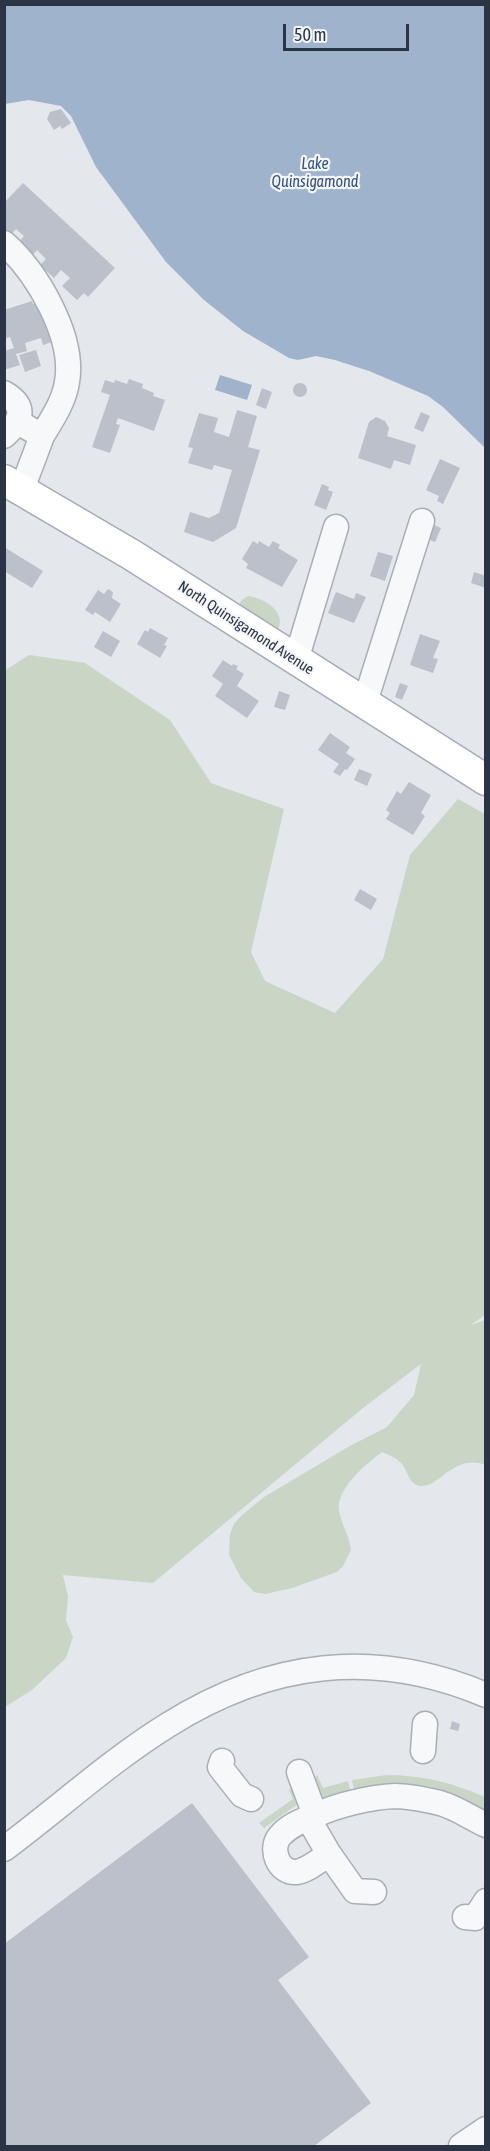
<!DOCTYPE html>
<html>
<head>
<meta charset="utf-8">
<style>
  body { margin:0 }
  #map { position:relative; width:490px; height:2151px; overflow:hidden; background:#e4e7ec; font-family:"Asap Condensed",sans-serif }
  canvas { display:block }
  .frame { position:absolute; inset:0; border:6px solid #2b3445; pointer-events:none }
  .scale { position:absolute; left:283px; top:24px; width:126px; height:27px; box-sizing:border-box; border:3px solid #2b3445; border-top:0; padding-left:8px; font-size:18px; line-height:21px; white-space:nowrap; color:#2b3445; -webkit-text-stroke:4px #f4f6f9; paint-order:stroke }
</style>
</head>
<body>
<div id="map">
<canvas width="490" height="2151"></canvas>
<div class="frame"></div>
<div class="scale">50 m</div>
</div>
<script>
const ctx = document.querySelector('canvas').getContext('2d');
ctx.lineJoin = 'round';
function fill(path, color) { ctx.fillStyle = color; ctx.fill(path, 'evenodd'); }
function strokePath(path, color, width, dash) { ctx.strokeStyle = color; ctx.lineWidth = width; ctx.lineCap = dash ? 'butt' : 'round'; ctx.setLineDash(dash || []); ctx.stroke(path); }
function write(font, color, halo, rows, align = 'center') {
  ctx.font = font + ' "Asap Condensed",sans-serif'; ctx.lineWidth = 4.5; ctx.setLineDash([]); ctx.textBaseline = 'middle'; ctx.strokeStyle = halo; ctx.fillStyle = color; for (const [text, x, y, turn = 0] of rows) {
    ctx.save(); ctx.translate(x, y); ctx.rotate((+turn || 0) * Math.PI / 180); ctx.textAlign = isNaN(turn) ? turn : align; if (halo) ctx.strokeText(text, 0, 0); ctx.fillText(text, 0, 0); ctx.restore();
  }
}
fill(new Path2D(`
  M248,596C266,599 288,612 277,632L237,608L242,600Z
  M29,655L85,663L170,720L211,783L284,809L251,952L265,981L335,1013L383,959L410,855L458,799L485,814L486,1314L471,1325L485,1320L486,1465C453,1453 440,1488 420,1486C409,1484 408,1472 402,1464C397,1458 389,1455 382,1452C366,1464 336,1489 339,1510C341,1524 350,1537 351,1550L343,1566L337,1572L292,1588L265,1594L254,1592L241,1578L229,1555L230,1534L234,1524L241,1516L264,1497L348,1447L387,1427L414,1395L421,1364L363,1408L153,1583L63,1575L68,1596L66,1620L73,1637L66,1658L32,1690L5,1707L4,671Z
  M317,1775L323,1788L348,1781L350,1790L321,1800L313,1779Z
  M387,1775C426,1776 450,1782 485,1797V1813L355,1793L352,1780Z
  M291,1786L298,1804L264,1828L259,1823L293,1799L289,1790Z`), '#c9d6c5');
fill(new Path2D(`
  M5,4L485,5V448L443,407L428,396L369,371L335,360L316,356L298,360L289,358L243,331L204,300L166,262L96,167L71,116L61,106L29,100L5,104Z
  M220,375L252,385L247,400L215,390Z`), '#9fb4cc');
fill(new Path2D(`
  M61,109L71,123L62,129L60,126L54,130L47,119L50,112Z
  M23,183L115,268L88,297L84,293L77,300L62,286L70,278L61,270L54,278L40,265L46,259L37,250L30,258L16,245L24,236L16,229L8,238L4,235V203Z
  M32,301L33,304L39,302L58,340L43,345L41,338L25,343L27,351L16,354L20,365L4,370V351L14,348L10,337L4,339V310Z
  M36,350L41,366L25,372L19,355Z
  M129,379L143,384L142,388L154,393L153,396L165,400L154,431L118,418L116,424L120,425L110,453L92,447L110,395L101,392L105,380L114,383L115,380L127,384Z
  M293 390a7 7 0 1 1 14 0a7 7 0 1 1-14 0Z
  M262,388L272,392L266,409L256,405Z
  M237,410L257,416L248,447L260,450L236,528L213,542L184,532L190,512L209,518L219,513L232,470L214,465L212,470L188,463L193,448L188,447L199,413L218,418L214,432L229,437Z
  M421,412L430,416L423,432L414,428Z
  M376,417L385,421L389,428L387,436L416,445L410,465L394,460L391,469L358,458L369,422Z
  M440,459L460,468L443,504L437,501L439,496L426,490Z
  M322,484L329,487L328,490L333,492L326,510L314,505Z
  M427,522L441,528L435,542L420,536Z
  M253,541L258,544L259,541L269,547L273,541L280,545L278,548L298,560L282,587L246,568L248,564L242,559Z
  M4,547L43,571L32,588L4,571Z
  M378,552L393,556L385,581L370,576Z
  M474,572L486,576V588L471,583Z
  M108,589L113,592L112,598L121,604L110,622L95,612L93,615L85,610L98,590L104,594Z
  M336,592L354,599L356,593L366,597L354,623L328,613Z
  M150,628L168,638L164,645L167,646L160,658L137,644L145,630L148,632Z
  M103,631L120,641L111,657L94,647Z
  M420,634L440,641L433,658L438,659L433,673L410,665Z
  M223,660L232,666L233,664L238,666L236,669L244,674L237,686L259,701L247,718L215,696L223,684L212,676Z
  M400,683L408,686L402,700L395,697Z
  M279,691L290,695L285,710L274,707Z
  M330,733L350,747L346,753L355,759L347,770L345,769L340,776L333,772L339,764L318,750Z
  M359,769L372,774L367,786L354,780Z
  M409,782L431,795L421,813L425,816L413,835L386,819L390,813L386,810L397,791L401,794Z
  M360,889L377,899L371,910L354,900Z
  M452,1721L460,1724L458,1731L450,1729Z
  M192,1803L309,1957L278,1980L371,2103L314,2146H4V1944Z`), '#bbc0ca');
const minor = new Path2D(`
  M4,243C37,272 75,337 67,382C64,402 52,419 42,436L18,422
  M4,393C28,407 21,421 4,436
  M22,489L42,436
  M296,660L336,527
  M365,702L422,521
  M423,1751L425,1724
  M222,1761L220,1767L242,1795L251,1799
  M299,1772L315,1815
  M308,1818L329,1854L355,1891L374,1892
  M4,1849C59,1808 110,1761 168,1725C270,1661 374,1648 486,1695
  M329,1854C320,1860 308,1870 297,1872C278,1874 269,1848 280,1836C289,1825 304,1820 316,1815C337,1805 371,1797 395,1796C409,1796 427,1800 440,1803C455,1807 471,1818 486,1825
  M465,1917L475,1918L486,1901
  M461,2146L486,2129`);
const major = new Path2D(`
  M4,480L132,555L486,780`);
strokePath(minor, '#a9aeb7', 27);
strokePath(major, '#a3abb8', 33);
strokePath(minor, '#f7f8fa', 24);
strokePath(major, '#fff', 30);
write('15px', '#2b3445', '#f4f6f9', [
  ["North Quinsigamond Avenue",246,628,33]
]);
write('italic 16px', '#34527a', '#f4f6f9', [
  ["Lake",315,164],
  ["Quinsigamond",315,182]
]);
</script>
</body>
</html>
